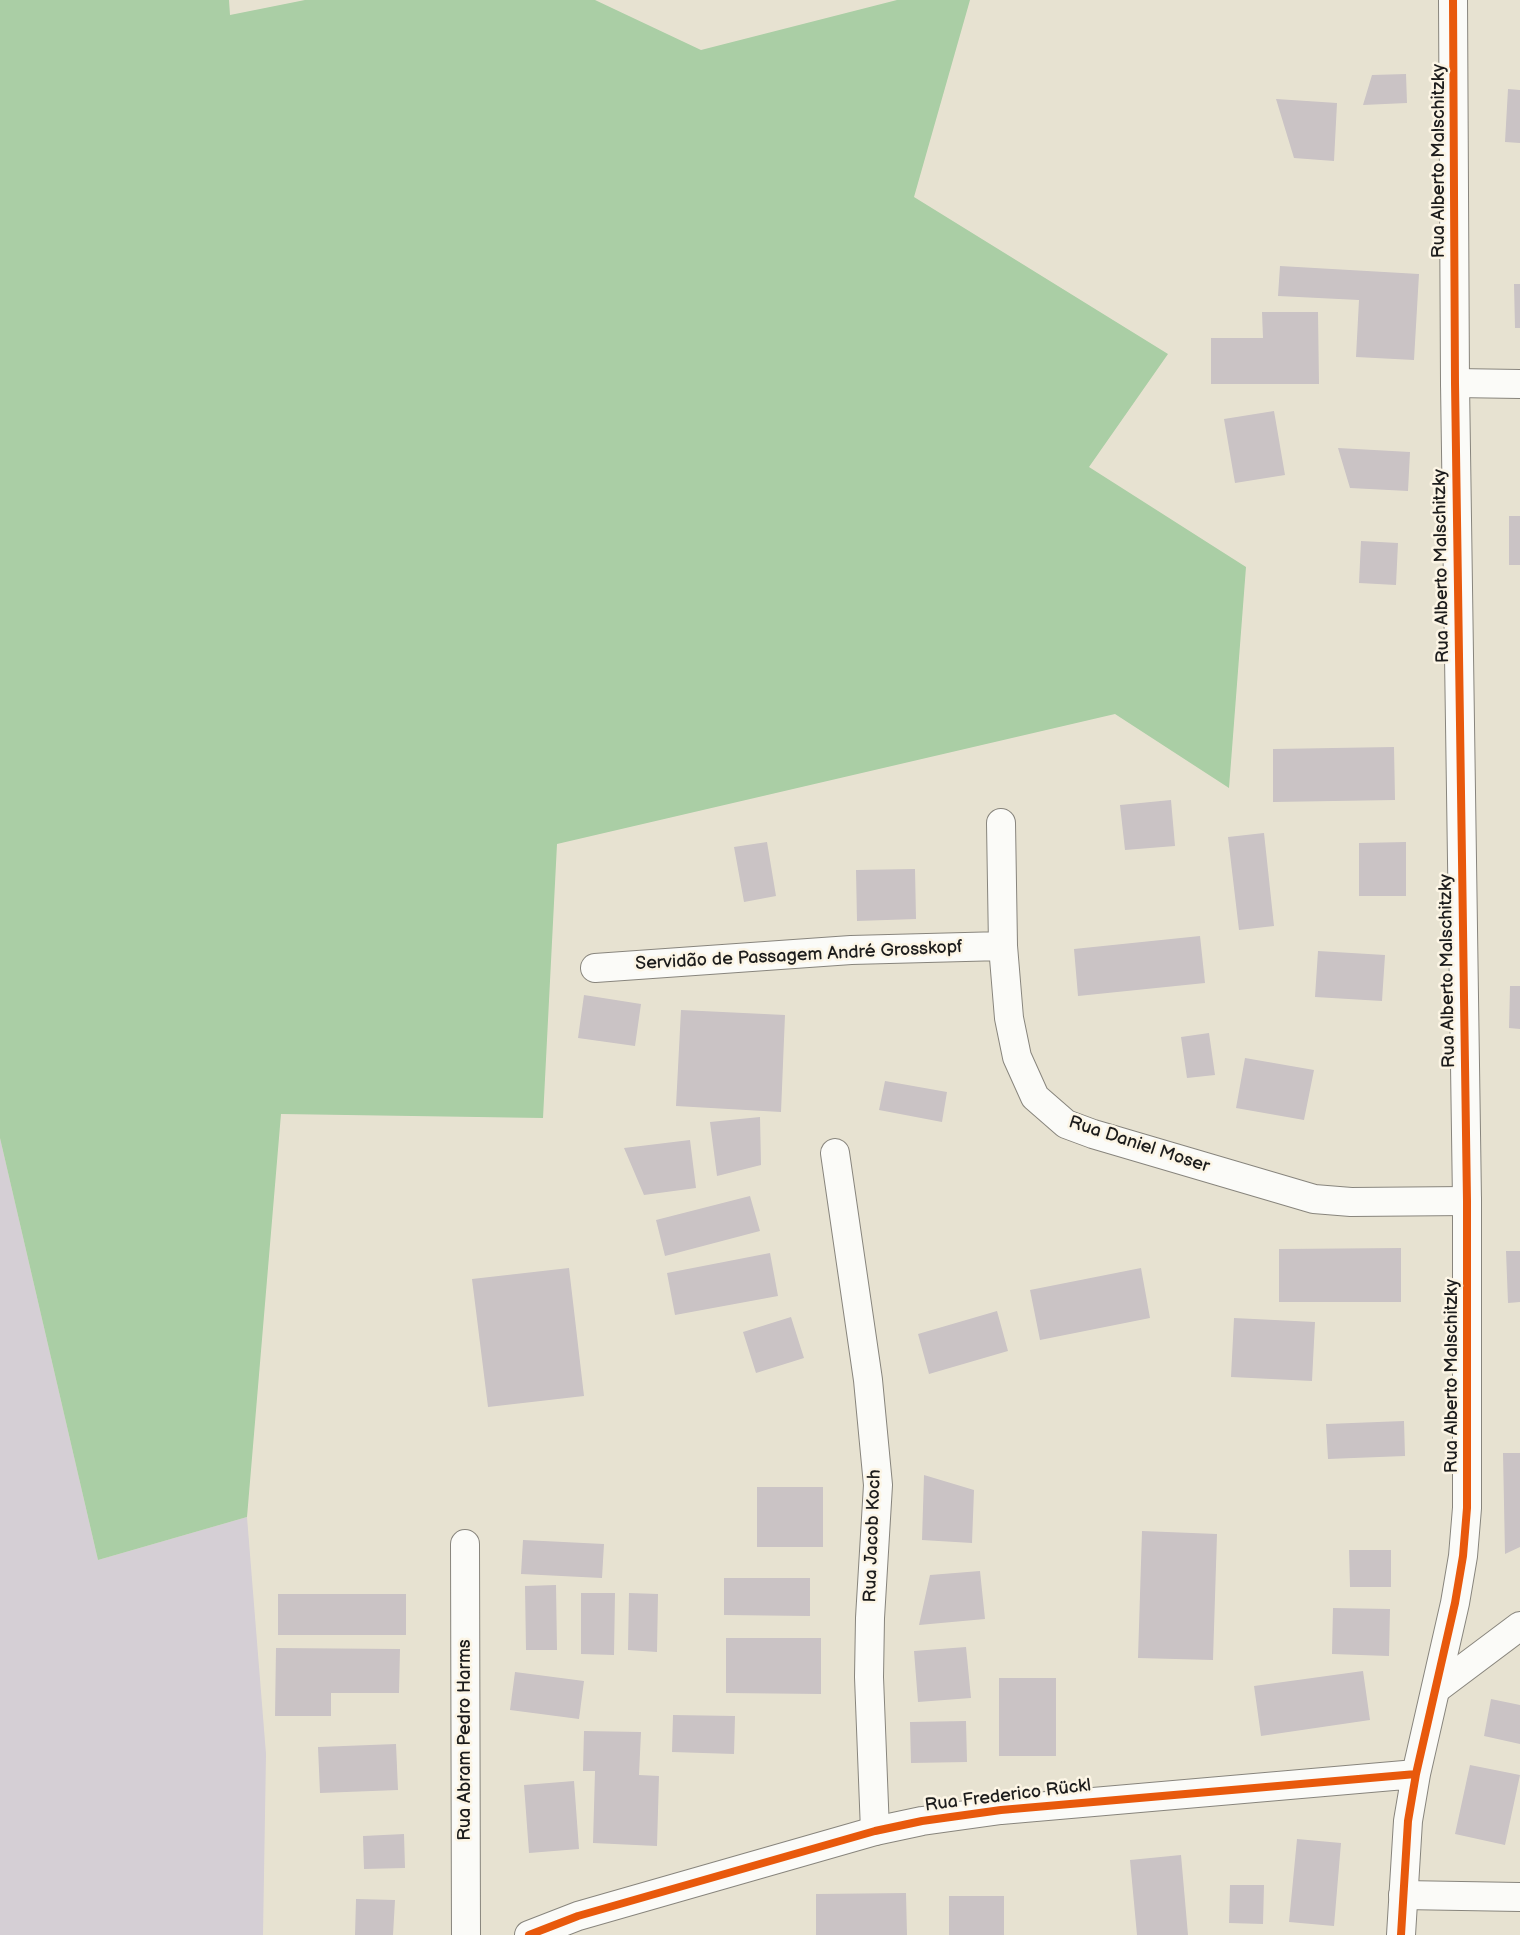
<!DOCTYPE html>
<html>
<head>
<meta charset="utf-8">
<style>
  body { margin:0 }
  canvas { display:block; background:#e7e2d1 }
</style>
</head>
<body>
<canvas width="1520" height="1935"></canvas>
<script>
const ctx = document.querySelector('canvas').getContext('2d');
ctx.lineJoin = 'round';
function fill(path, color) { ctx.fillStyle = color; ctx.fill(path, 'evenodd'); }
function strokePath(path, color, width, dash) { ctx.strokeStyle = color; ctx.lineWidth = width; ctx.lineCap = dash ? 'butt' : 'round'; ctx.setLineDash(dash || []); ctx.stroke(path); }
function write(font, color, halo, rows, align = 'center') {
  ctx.font = font + ' "Balsamiq Sans",sans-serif'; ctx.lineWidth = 5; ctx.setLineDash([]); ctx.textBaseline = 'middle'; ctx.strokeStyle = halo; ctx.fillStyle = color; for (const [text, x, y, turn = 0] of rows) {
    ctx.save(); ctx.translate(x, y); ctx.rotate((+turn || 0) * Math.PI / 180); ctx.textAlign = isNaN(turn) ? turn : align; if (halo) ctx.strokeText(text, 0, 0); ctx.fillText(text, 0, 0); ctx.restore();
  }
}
fill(new Path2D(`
  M0,1138L98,1560L247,1517L266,1754L263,1935H0Z`), '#d5cfd5');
fill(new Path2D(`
  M0,0H229L230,15L305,0H595L701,50L897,0H970L914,197L1168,354L1089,467L1246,567L1229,788L1115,714L557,844L543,1118L281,1114L247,1517L98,1560L0,1138Z`), '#aacea5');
fill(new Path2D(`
  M1406,74L1407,103L1363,105L1372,75Z
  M1508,89L1520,90V143L1505,142Z
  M1276,99L1337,103L1334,161L1294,158Z
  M1280,266L1419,274L1414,360L1356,357L1359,300L1278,296Z
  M1514,284H1520V328H1515Z
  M1262,312H1318L1319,384H1211V338H1263Z
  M1274,411L1285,475L1235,483L1224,419Z
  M1338,448L1410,452L1408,491L1350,488Z
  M1509,516H1520V565H1509Z
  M1361,541L1398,543L1396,585L1359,583Z
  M1394,747L1395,800L1273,802V749Z
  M1171,800L1175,846L1125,850L1120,805Z
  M1264,833L1274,926L1239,930L1228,837Z
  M767,842L776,896L744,902L734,847Z
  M1406,842V896H1359V843Z
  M915,869L916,919L857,921L856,870Z
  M1200,936L1205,983L1078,996L1074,949Z
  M1318,951L1385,955L1382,1001L1315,997Z
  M1510,986H1520V1029L1509,1028Z
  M584,995L641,1004L635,1046L578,1038Z
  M681,1010L785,1015L781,1112L676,1106Z
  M1209,1033L1215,1075L1187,1078L1181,1037Z
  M1245,1058L1314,1070L1304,1120L1236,1108Z
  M885,1081L947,1092L942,1122L879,1110Z
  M760,1117L761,1165L717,1176L710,1122Z
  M690,1140L696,1188L644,1195L624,1148Z
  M750,1196L760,1231L665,1256L656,1220Z
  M1401,1248V1302H1279V1249Z
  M1506,1251H1520V1302L1508,1303Z
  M770,1253L778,1296L675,1315L667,1273Z
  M569,1268L584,1396L488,1407L472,1279Z
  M1141,1268L1150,1318L1040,1340L1030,1290Z
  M997,1311L1008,1351L929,1374L918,1334Z
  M791,1317L804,1358L756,1373L743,1332Z
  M1234,1318L1315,1322L1312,1381L1231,1377Z
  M1404,1421L1405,1456L1328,1459L1326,1424Z
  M1503,1453H1520V1547L1505,1554Z
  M924,1475L974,1490L972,1543L922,1540Z
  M757,1487H823V1547H757Z
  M1142,1531L1217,1534L1213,1660L1138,1658Z
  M523,1540L604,1544L602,1578L521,1574Z
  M1349,1550H1391V1587H1350Z
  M980,1571L985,1619L919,1625L930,1575Z
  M724,1578H810V1616L724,1615Z
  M556,1585L557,1650H526L525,1586Z
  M581,1593H615L614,1655L581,1654Z
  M629,1593L658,1594L657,1652L628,1650Z
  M278,1594H406V1635H278Z
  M1333,1608L1390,1609L1389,1656L1332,1654Z
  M726,1638H821V1694L726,1693Z
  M966,1647L971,1698L918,1702L914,1651Z
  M276,1648L400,1649L399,1693H331V1716H275Z
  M1363,1671L1370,1720L1261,1736L1254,1686Z
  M515,1672L584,1681L579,1719L510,1710Z
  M999,1678H1056V1756H999Z
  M1491,1699L1520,1705V1744L1484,1736Z
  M673,1715L735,1716L734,1754L672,1752Z
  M966,1721L967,1762L911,1763L910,1722Z
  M584,1731L641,1732L639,1775L659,1776L657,1846L593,1843L595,1771H583Z
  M396,1744L398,1790L320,1793L318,1747Z
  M1470,1765L1520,1775L1505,1845L1455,1834Z
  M574,1781L579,1849L529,1853L524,1785Z
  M404,1834L405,1868L364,1869L363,1836Z
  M1297,1839L1341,1843L1334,1926L1289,1922Z
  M1181,1855L1188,1935H1137L1130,1860Z
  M1230,1885H1264L1263,1924L1229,1923Z
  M906,1893L907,1935H816V1894Z
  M949,1896H1004V1935H949Z
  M356,1899L395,1900L393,1935H355Z`), '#cac3c5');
const minor = new Path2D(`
  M1455,383L1520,384
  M1001,823L1003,946L1009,1018L1017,1057L1035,1097L1066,1124L1093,1134L1314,1199L1351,1202L1467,1201
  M595,968L851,950L1003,946
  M835,1153L868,1380L878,1485L870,1618L869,1677L875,1831
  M465,1544L466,1935
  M1436,1689L1520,1626
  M1403,1895L1520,1897`);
const tertiary = new Path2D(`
  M529,1935L578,1916L875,1831L922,1821L1001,1810L1416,1774
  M1401,1935L1408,1821L1416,1774L1455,1603L1463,1556L1467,1508V1201L1455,383L1453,0`);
strokePath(minor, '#88857d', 30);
strokePath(tertiary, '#88857d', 30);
strokePath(minor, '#fbfbf8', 28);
strokePath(tertiary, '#fbfbf8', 28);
strokePath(new Path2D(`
  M529,1935L578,1916L875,1831L922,1821L1001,1810L1416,1774
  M1401,1935L1408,1821L1416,1774L1455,1603L1463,1556L1467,1508V1201L1455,383L1453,0`), '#e8590c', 8);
write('18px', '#1c1c1c', '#fcf5e5', [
  ["Rua Alberto Malschitzky",1439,161,-90],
  ["Rua Alberto Malschitzky",1442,566,-91],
  ["Servidão de Passagem André Grosskopf",799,956,-3],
  ["Rua Alberto Malschitzky",1448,971,-91],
  ["Rua Daniel Moser",1139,1145,18],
  ["Rua Alberto Malschitzky",1452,1376,-90],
  ["Rua Jacob Koch",873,1536,-88],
  ["Rua Abram Pedro Harms",465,1740,-90],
  ["Rua Frederico Rückl",1008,1796,-7]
]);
</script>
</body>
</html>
